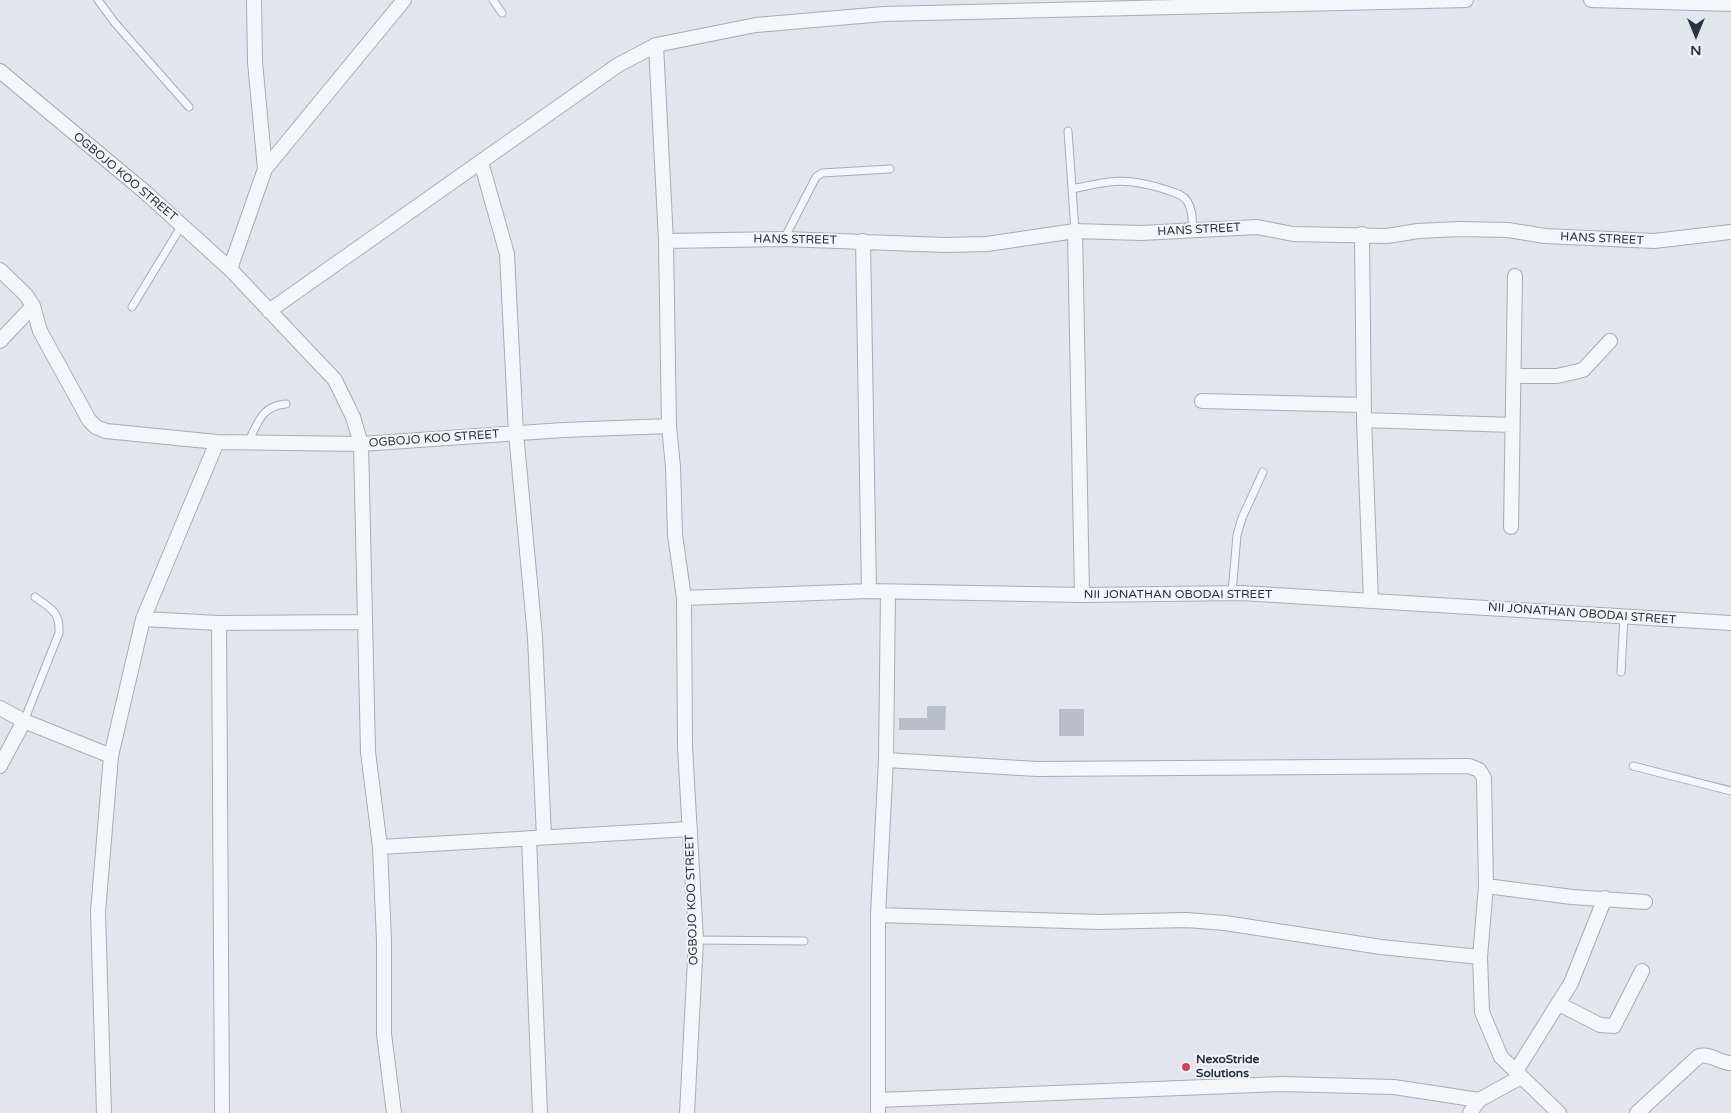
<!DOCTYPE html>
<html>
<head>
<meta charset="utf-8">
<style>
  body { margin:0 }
  #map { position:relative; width:1731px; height:1113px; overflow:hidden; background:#e2e5eb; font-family:"Varela Round",sans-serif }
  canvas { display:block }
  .north { position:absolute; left:1671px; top:10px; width:50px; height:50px; -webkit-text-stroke:4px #f2f4f8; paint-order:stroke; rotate:180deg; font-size:14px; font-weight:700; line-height:20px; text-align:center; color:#293244 }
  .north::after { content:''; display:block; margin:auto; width:18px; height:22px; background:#293244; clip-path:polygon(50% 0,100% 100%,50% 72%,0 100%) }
</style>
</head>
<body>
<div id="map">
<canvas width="1731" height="1113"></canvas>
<div class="north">N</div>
</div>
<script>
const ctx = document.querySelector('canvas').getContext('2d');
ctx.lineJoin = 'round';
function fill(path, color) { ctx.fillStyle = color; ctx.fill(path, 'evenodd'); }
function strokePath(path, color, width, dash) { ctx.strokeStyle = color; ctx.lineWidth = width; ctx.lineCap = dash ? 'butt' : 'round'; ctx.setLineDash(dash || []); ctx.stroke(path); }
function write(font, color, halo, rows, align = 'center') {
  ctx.font = font + ' "Varela Round",sans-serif'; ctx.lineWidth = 4; ctx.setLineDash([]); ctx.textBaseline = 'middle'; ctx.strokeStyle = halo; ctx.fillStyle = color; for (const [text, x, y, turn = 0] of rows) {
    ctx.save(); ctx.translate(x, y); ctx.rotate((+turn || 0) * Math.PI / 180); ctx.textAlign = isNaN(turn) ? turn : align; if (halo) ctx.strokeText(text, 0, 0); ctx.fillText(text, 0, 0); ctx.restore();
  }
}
fill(new Path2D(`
  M927,706H946L945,730H899V718H927Z
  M1059,709H1084V736H1059Z`), '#b9bec9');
const lane = new Path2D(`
  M98,0L115,23L189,107
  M493,0L502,13
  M1068,131L1075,231
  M1072,189C1112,180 1127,177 1167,190C1174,193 1183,194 1187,201C1193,209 1192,221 1193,231
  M784,239L816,177L822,173L890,169
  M132,307L182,225
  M248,442C259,422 261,406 286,404
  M1232,593L1237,535L1242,518L1263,472
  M1621,672L1624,616
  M24,721L59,633C60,611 51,609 35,597
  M1633,766L1731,791
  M696,940L804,941`);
const street = new Path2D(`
  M1591,0L1731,4
  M656,45L666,241L669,426L673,467L675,535L684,598L685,747L696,940L687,1113
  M0,71L145,192L230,269L335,380L353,417L361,444L368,752L380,847L384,941V1034L394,1113
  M481,162L507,254L516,433L535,637L544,837
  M265,169L404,0
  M1075,231L1082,595
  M1362,234L1364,420L1371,601
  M666,241L784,239L945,245L987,244L1075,231L1141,233L1257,227L1293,234L1387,236L1418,231L1460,229L1508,230L1545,236L1654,241L1731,232
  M863,241L869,591
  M230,269L265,169L255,62L254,0
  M0,270L26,295L33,306L40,331L89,420L96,427L106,431L217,442L361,444L563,430L669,426
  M269,311L618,65L656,45L756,25L884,14L1466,0
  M0,341L33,306
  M1514,376H1557L1583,370L1610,341
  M1202,401L1364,405
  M1364,420L1512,425
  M1511,527L1515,276
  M684,598L869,591L1082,595L1242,593L1731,623
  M143,619L219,623L365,622
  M219,623L222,1113
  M0,708L24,721
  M886,760L1037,769L1469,766L1479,770L1484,778L1486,886L1480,957L1482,1012L1501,1057L1559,1113
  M0,766L24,721L111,756
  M529,838L540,1113
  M380,847L690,829
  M1486,886L1572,897L1645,902
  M878,915L1099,922L1186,920L1225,923L1381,947L1480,957
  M1559,1004L1600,1025L1614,1026L1642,971
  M1516,1071L1571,983L1605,898
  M878,1100L1281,1084L1394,1087L1479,1100L1521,1077
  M104,1113L98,912L111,756L143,619L217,442
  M878,1113V915L886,760L888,593
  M1470,1113L1479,1100
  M1637,1113L1699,1056C1711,1053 1719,1063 1731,1063`);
strokePath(lane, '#a7acb6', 9);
strokePath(street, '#a7acb6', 16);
strokePath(lane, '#f5f6f9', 7);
strokePath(street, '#f5f6f9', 14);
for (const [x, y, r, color] of [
  [1186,1067,5,"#d44253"]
]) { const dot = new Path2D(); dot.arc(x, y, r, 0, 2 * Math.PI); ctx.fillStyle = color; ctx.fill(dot); strokePath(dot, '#f2f4f8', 2); }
write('12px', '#293244', '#f2f4f8', [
  ["OGBOJO KOO STREET",125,177,40],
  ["HANS STREET",1199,230,-3],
  ["HANS STREET",1602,239,3],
  ["HANS STREET",795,240,1],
  ["OGBOJO KOO STREET",434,439,-4],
  ["NII JONATHAN OBODAI STREET",1178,595],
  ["NII JONATHAN OBODAI STREET",1582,614,4],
  ["OGBOJO KOO STREET",692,900,-92]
]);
write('bold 12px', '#293244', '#f2f4f8', [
  ["NexoStride",1196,1060],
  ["Solutions",1196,1074]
], 'left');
</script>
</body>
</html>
